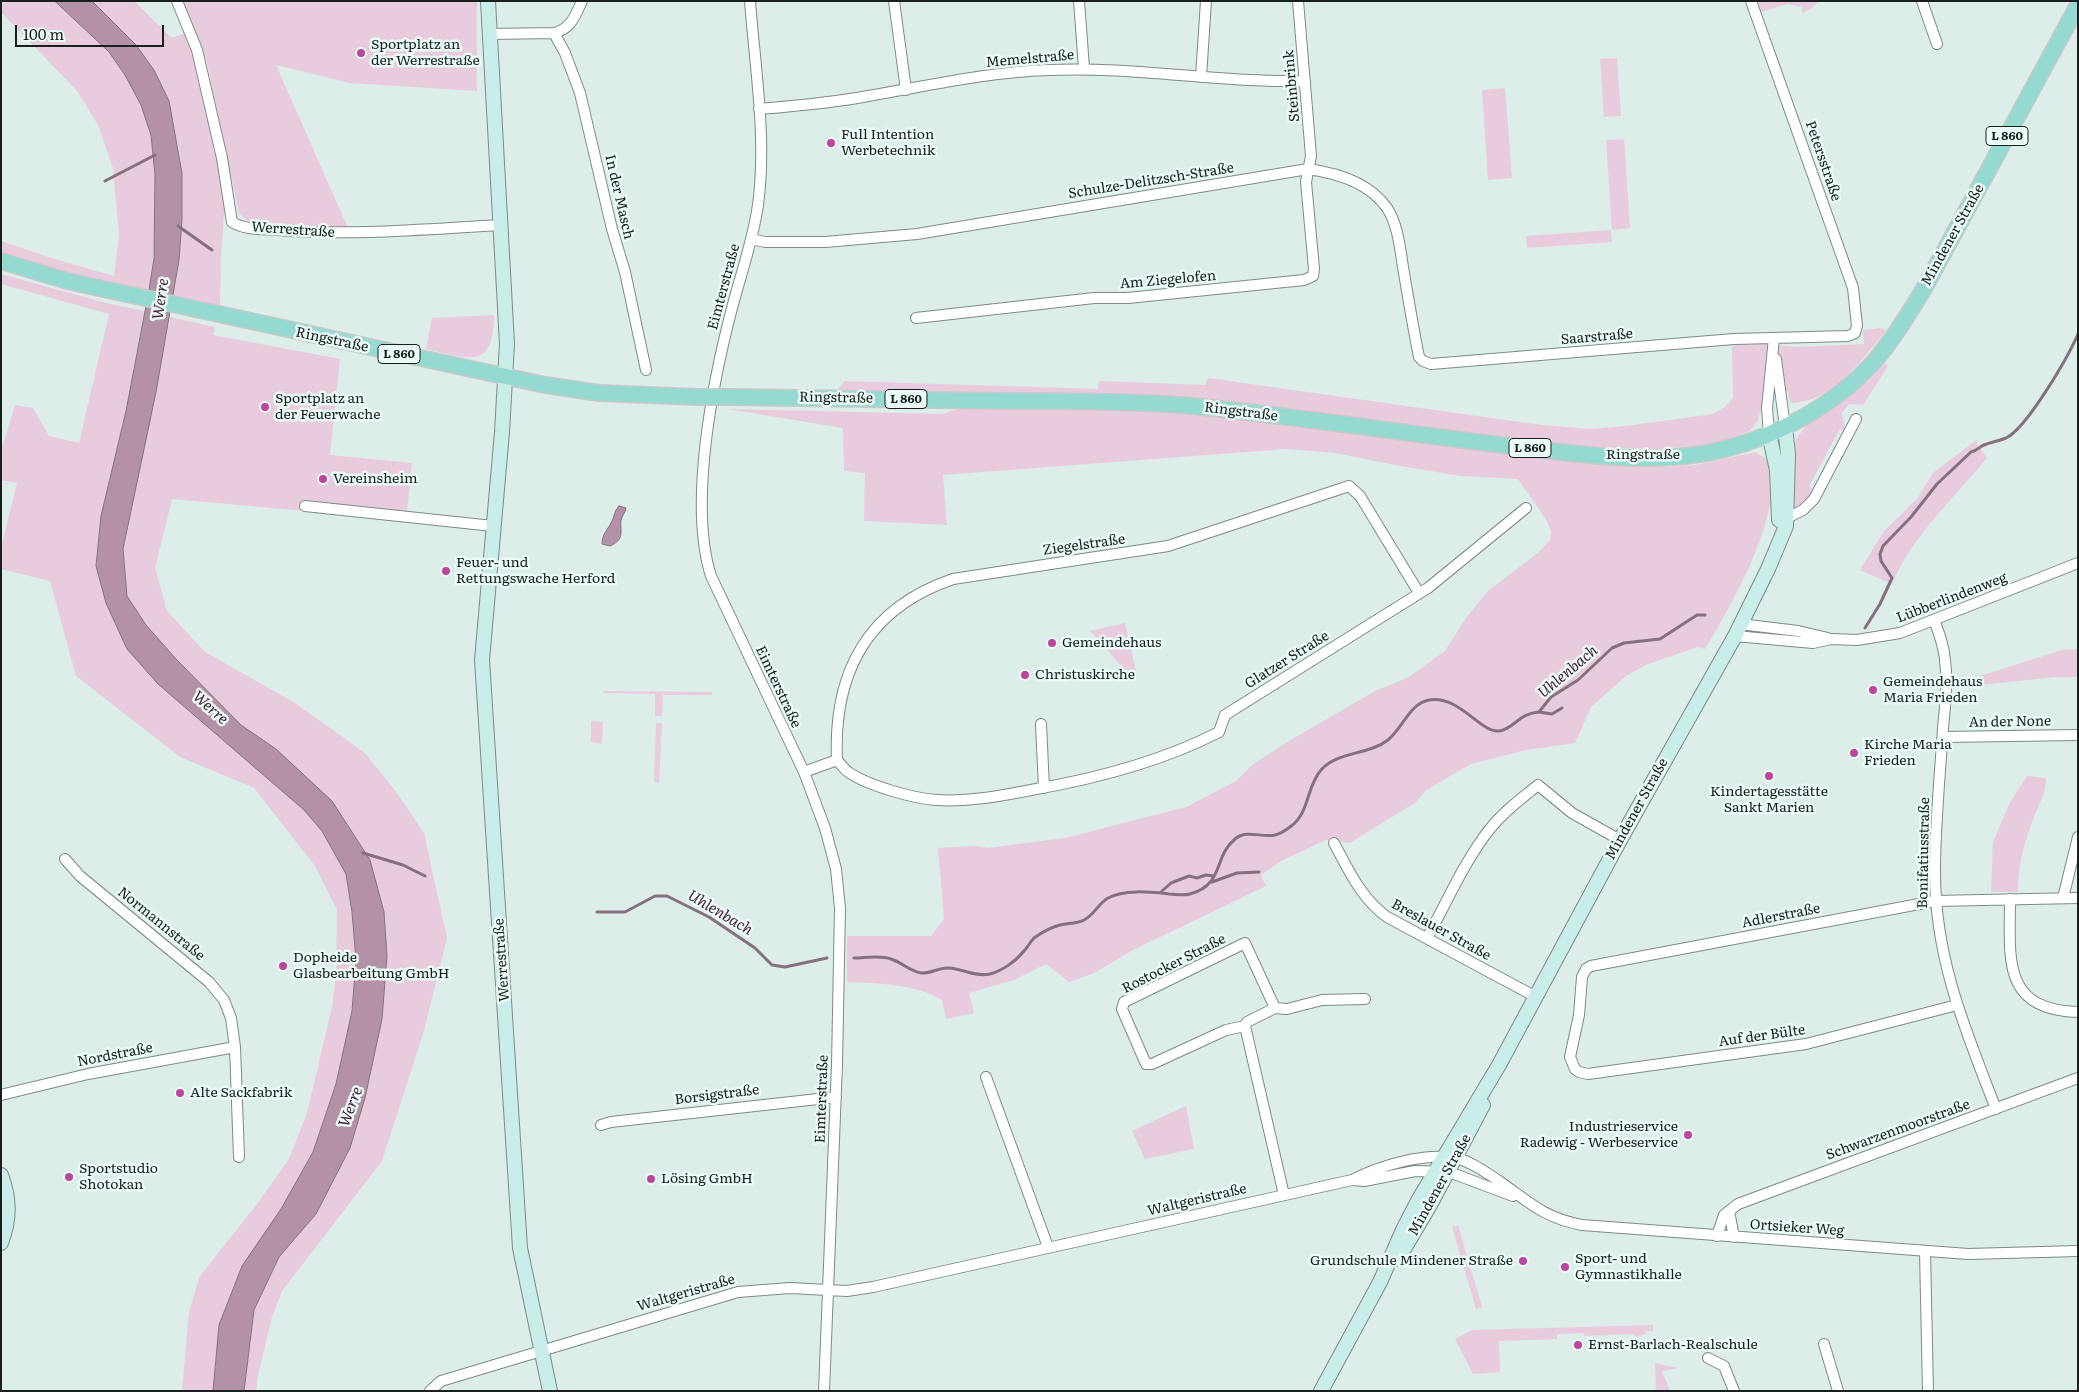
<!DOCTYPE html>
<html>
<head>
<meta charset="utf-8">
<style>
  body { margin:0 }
  #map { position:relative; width:2079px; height:1392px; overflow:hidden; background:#dcedea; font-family:Literata,serif }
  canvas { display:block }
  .frame { position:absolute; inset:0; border:2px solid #191f1e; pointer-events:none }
  .scale { position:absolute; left:15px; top:25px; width:149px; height:22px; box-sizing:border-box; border:2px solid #191f1e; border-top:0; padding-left:6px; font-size:15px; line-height:18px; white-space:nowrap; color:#191f1e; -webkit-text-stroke:4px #e9faf7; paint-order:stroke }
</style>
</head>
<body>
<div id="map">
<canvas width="2079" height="1392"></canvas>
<div class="frame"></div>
<div class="scale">100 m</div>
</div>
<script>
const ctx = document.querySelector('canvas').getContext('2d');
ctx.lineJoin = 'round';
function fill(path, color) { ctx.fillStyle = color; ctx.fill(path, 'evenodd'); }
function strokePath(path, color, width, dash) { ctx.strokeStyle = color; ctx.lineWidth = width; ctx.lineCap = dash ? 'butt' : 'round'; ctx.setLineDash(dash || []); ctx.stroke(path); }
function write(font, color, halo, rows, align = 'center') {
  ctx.font = font + ' Literata,serif'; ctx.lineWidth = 5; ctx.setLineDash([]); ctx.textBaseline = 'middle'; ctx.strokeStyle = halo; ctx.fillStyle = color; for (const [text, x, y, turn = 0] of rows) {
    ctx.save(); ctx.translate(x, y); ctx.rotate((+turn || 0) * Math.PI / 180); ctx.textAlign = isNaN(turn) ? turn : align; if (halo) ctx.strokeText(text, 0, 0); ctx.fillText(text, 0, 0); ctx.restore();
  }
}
fill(new Path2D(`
  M1,1H55C73,18 95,34 110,54C129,77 145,106 151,135C160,181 156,244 149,290L56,270L1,252V241L51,258L114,276L119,235L113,168L98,125L78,92L1,12Z
  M92,1H134L172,38L185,33L197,65L209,111L225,201L221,255L220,306L173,296L179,260L182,219V173L179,148L154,70L136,45Z
  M180,1H477V91L350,83L276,65L348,228L317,229L250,223L239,213L206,59L190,29Z
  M1757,1H1819L1812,8L1803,13L1801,7L1787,4L1761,12Z
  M1617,58L1621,116L1604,117L1600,59Z
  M1505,88L1512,178L1488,180L1482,90Z
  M1624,139L1630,228L1612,230L1606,140Z
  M1611,230L1612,242L1527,248L1526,236Z
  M1,274L102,302L144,311L126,411L101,516L96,566L127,649L158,684L304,810L322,831L346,874L352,912L356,960L352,1011L336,1084L313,1152L219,1325L213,1391H182L189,1311L200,1276L257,1204L289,1159L307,1113L332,1007L336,976L337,910L315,866L254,788L180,757L76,676L50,581L1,569V548L17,483L1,480V452L15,405L33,408L49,436L79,443L109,314L1,284Z
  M494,315C494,372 467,358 426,349L432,318Z
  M170,317L215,327L213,335L340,359L330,455L412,463L407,512L328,513L172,499L155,568L167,611L205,652L295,703L365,753L397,793L424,833L447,938L423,1034L382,1161L282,1291L272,1317L258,1375L256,1391H244L254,1310L279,1257L316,1214L350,1148L382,1019L387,956L384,912L276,749L241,725L176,659L146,625L127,596L123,549Z
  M1881,328L1886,331C1861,360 1833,403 1790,403L1788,391L1764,393L1763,402L1758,420L1750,431L1723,441L1696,446L1652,449L1593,447L1415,428L1198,399L837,390L845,381L1098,389L1099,381L1205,385L1208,378L1541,425L1590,429L1626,426L1713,414L1725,407L1733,398L1732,347L1736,344L1752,343L1796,347L1864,344L1863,330Z
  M1885,363L1888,366L1863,405L1849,404L1842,413L1845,431L1840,429L1809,486L1814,491L1809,500L1799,508H1792L1794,450L1796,439L1808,423L1863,382H1868Z
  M960,408L1113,410L1211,415L1544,457L1604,464L1665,467L1695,465L1755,452L1770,461C1771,470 1773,479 1772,488C1769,539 1731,605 1705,649L1698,647L1648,664L1626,676L1591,707L1575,743L1526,750L1471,764L1426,790L1416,802L1350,843L1326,840L1281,861L1261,875L1266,886L1133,950L1094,973L1069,982L1046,964L1014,980L969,993L974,1013L946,1019L942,1000C916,984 877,983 847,982V936H931L944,919L938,848L976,846L988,848L1065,838L1186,807L1236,781L1252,765L1284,744L1375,691L1409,677L1445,651L1466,618L1488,591L1539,552L1550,540L1551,531L1545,518L1518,479L1460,476L1395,465L1335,453L1286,449L943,475L947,525L864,521L865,473L844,471L843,428L728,409L943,414Z
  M1975,441L1987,458C1954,498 1913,535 1892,584L1860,570L1884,531L1917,499L1933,473Z
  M1125,623L1136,671L1138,678L1133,679L1090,631Z
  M2078,649V677H2055L1981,685L1980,676L2062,650Z
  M603,691L712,692V695H663L662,716H655V694L603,693Z
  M593,721L603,722L602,744L591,742V722Z
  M656,723H662L659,782L657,783L654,781Z
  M2027,776L2046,778C2046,795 2039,803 2033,819C2024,843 2018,866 2018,892H1991L1993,842L2010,802Z
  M1186,1106L1194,1149L1145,1159L1132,1131Z
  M1458,1225L1482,1307L1476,1309L1452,1227Z
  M1653,1325V1331H1645L1647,1333L1638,1337L1632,1334L1584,1336V1333L1557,1334V1339L1499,1341L1500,1372L1473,1374L1455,1339L1472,1330Z
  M1655,1363L1678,1368L1662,1371L1670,1391H1656Z`), '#e9cbde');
const water = new Path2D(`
  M55,1H92L136,45L154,70L169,101L182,173V219L179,260L156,392L123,549L127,596L146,625L176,659L241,725L276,749L332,801L370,860L384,912L387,956L382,1019L365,1098L350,1148L316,1214L279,1257L254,1310L244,1391H213L219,1325L242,1266L281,1209L313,1152L336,1084L352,1011L356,960L352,912L346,874L322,831L304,810L158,684L127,649L106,603L96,566L101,516L126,411L149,290L154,258L155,175L151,135L141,105L125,75L109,52Z
  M619,506L626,508C625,513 622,516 621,520C620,533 625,539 610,546L602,544C602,533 608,530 612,521C615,515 614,511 619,506Z`);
fill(water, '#b392a8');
strokePath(water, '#85707f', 1);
strokePath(new Path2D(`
  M105,181L155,155
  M178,226L212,250
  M1865,628L1880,604L1892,578L1881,561L1880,554L1883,546L1911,517L1937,484L1971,452C1977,451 1979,447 1984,445C1991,442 1999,441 2006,438C2027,428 2068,357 2078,334
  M1539,712L1552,714L1562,708
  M363,853L403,865L425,876
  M1212,882L1237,873L1259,872
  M1161,892L1171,883L1189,876L1197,878L1206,875L1214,876
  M597,912H625L655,896H667L709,917L755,948L772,965L785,967L827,958
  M854,958C865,958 880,955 891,959C901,962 910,971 921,973C931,974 939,967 949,968C963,969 975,977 990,974C1002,971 1016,961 1024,951C1028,947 1030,942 1034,938C1041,933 1052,927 1060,925C1068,923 1077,924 1084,920C1094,915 1098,904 1108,898C1124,889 1150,892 1169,894C1175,894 1183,896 1190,894C1225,884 1213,857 1235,839C1247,829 1261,838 1275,835C1279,834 1286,830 1290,827C1310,813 1306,787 1321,770C1338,751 1369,755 1388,740C1403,728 1409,704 1429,700C1460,695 1480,733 1499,731C1514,729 1519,713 1539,712L1551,697L1578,680L1612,648L1624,643L1660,639L1697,615H1705`), '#85707f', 3);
const street = new Path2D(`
  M177,1L197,50L222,158L232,222C244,230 264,229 277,230C352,236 426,229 500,225
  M750,1C755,68 767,138 758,205C753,240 741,274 732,308C713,381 688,504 711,576L804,772L825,828L836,869L840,908L837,1065L824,1391
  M894,1L906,90
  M1079,1L1084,68
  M1922,1L1937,44
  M554,33L565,53L580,93L612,229L625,272L646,370
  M489,34L554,33C571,29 575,16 582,1
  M1201,77L1206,1
  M759,109C795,106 832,103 868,96C927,86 987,72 1048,70C1134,66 1219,83 1305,81
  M751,239L765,242H825L917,234L1308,169C1337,173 1369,182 1387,208C1398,225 1400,248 1403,267C1408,297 1413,327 1419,357L1423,361L1431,364L1734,339L1848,336L1855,333L1857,326L1853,288L1751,1
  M916,318L1094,298H1128L1304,280L1313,276L1314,269L1306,182L1311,156L1298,1
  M1776,359L1785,427
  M1769,434L1767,408L1774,338
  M305,506L493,526
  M1787,518L1803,510L1814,499L1856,419
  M1934,620C1939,633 1944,646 1945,660C1948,683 1945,706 1943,728C1940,776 1935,824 1935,872C1935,959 1965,1029 1996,1109
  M1740,624L1798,631L1828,638
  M1735,636L1813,643L1831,639L1857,640L1900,633L2078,563
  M1041,724L1044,788
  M1943,737L2078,735
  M837,760C840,763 843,768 847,771C865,785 915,799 937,800C969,802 1000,796 1031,790C1094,779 1161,762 1219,732L1225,715L1428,588L1526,508
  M837,760C833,672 868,608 953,579L1168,546L1349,486L1360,496L1419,593
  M804,772L837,760
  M1334,843C1349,871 1361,898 1387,917L1536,997
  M65,859L80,876L209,982L224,1000L231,1018L235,1047L239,1157
  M2063,898L2078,837
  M2010,899C2010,958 2001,1010 2078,1012
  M1427,938C1447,902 1464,862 1489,830C1503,812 1521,799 1538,785L1572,813L1620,840
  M1957,1005L1806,1044L1588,1074L1579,1072L1575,1069L1570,1057L1579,1015L1582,977L1586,969L1591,966L1935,901L2078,898
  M1275,1008L1287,1009L1322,1000L1365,999
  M1245,1026L1226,1030L1152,1064H1146L1122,1009L1124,1002L1245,943L1275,1008L1247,1022L1245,1026L1284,1195
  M986,1077L1048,1247
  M1,1095L88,1074L235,1047
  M601,1125L611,1122L836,1097
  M1353,1180L1364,1181L1415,1171L1449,1172L1513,1196
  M1729,1211L1734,1237
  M1717,1236L1724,1215L1738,1204L2078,1078
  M1925,1251L1928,1391
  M1824,1344L1838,1391
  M1708,1358L1724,1366L1734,1391
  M430,1391L441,1381L738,1292L790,1288L847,1291L873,1287L1352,1180C1381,1165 1423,1153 1455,1158C1469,1160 1487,1173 1499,1181C1529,1202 1544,1218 1582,1225L1968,1254L2078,1251`);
const secondary = new Path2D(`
  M488,1L507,344L502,432L482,660L520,1248L550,1391
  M1769,434L1777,470L1779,520
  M1,1175C10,1199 10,1219 1,1243
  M1398,1259L1430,1205L1483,1105
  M1321,1391L1380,1282L1403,1230L1419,1199L1499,1065L1620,840L1735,636L1768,569L1786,526L1788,454L1785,427`);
const primary = new Path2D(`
  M1,261L67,281L545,385L599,393L698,397
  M729,397C823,398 916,399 1009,401C1066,401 1124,401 1181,405C1291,415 1400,433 1510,446C1580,454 1655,467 1725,449C1779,435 1834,405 1872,364C1893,340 1910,312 1926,285L2078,5`);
strokePath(street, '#7c8b89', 12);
strokePath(secondary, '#7c8b89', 16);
strokePath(primary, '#c8c9c9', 18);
strokePath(street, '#fff', 10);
strokePath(secondary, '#c9ede8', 14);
strokePath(primary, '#94dad1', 15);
const primaryBridge = new Path2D(`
  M698,397H729`);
strokePath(primaryBridge, '#c8c9c9', 18, []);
strokePath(primaryBridge, '#94dad1', 15);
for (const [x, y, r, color] of [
  [361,53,5,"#bc469d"],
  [831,143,5,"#bc469d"],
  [265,407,5,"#bc469d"],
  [323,479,5,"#bc469d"],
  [446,571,5,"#bc469d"],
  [1052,643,5,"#bc469d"],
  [1025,675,5,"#bc469d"],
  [1873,690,5,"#bc469d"],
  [1854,753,5,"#bc469d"],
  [1769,776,5,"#bc469d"],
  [283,966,5,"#bc469d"],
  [180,1093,5,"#bc469d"],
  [1688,1135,5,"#bc469d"],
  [69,1177,5,"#bc469d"],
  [651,1179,5,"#bc469d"],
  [1523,1261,5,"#bc469d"],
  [1565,1267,5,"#bc469d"],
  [1578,1345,5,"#bc469d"]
]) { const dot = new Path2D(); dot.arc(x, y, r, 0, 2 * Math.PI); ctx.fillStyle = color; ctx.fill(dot); strokePath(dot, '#e9faf7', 2); }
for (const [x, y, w] of [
  [2007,136,42],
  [399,354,42],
  [906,399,42],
  [1530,448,42]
]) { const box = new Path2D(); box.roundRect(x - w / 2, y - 9.5, w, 19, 4); ctx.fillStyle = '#e9faf7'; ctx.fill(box); strokePath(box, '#191f1e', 1); }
write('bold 12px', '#191f1e', null, [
  ["L 860",2007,136],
  ["L 860",399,354],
  ["L 860",906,399],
  ["L 860",1530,448]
]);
write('14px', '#191f1e', '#e9faf7', [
  ["Sportplatz an",371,45],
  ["der Werrestraße",371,61],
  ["Full Intention",841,135],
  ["Werbetechnik",841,151],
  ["Sportplatz an",275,399],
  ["der Feuerwache",275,415],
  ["Vereinsheim",333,479],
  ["Feuer- und",456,563],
  ["Rettungswache Herford",456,579],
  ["Gemeindehaus",1062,643],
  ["Christuskirche",1035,675],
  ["Gemeindehaus",1883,682],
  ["Maria Frieden",1883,698],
  ["Kirche Maria",1864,745],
  ["Frieden",1864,761],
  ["Kindertagesstätte",1769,792,"center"],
  ["Sankt Marien",1769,808,"center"],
  ["Dopheide",293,958],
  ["Glasbearbeitung GmbH",293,974],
  ["Alte Sackfabrik",190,1093],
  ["Industrieservice",1678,1127,"right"],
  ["Radewig - Werbeservice",1678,1143,"right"],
  ["Sportstudio",79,1169],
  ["Shotokan",79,1185],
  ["Lösing GmbH",661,1179],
  ["Sport- und",1575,1259],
  ["Gymnastikhalle",1575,1275],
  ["Grundschule Mindener Straße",1513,1261,"right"],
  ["Ernst-Barlach-Realschule",1588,1345]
], 'left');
write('14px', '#191f1e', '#e9faf7', [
  ["Memelstraße",1030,59,-5],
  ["Steinbrink",1292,86,-95],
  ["Petersstraße",1823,161,71],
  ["Schulze-Delitzsch-Straße",1151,181,-9],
  ["In der Masch",619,197,77],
  ["Werrestraße",293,230,4],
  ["Mindener Straße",1953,235,-61],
  ["Am Ziegelofen",1168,280,-5],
  ["Eimterstraße",724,287,-75],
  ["Saarstraße",1597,337,-5],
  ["Ringstraße",332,340,12],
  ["Ringstraße",836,398,1],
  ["Ringstraße",1241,412,7],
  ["Ringstraße",1643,455],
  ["Ziegelstraße",1084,545,-8],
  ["Lübberlindenweg",1952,598,-21],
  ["Glatzer Straße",1287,660,-32],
  ["Eimterstraße",778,687,65],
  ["An der None",2010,722,-1],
  ["Mindener Straße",1637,809,-61],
  ["Bonifatiusstraße",1924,853,-89],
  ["Adlerstraße",1781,916,-11],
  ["Normannstraße",161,924,39],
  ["Breslauer Straße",1441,930,29],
  ["Werrestraße",502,960,-94],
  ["Rostocker Straße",1174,964,-27],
  ["Auf der Bülte",1762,1036,-8],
  ["Nordstraße",115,1055,-11],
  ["Borsigstraße",717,1095,-7],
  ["Eimterstraße",822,1099,-88],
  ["Schwarzenmoorstraße",1898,1130,-20],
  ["Mindener Straße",1440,1185,-61],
  ["Waltgeristraße",1197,1200,-13],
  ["Ortsieker Weg",1797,1228,4],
  ["Waltgeristraße",686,1293,-16]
]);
write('italic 15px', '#491d3c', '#e9faf7', [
  ["Werre",161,299,-82],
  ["Uhlenbach",1568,672,-40],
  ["Werre",210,708,42],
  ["Uhlenbach",720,913,31],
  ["Werre",351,1107,-69]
]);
</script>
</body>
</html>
